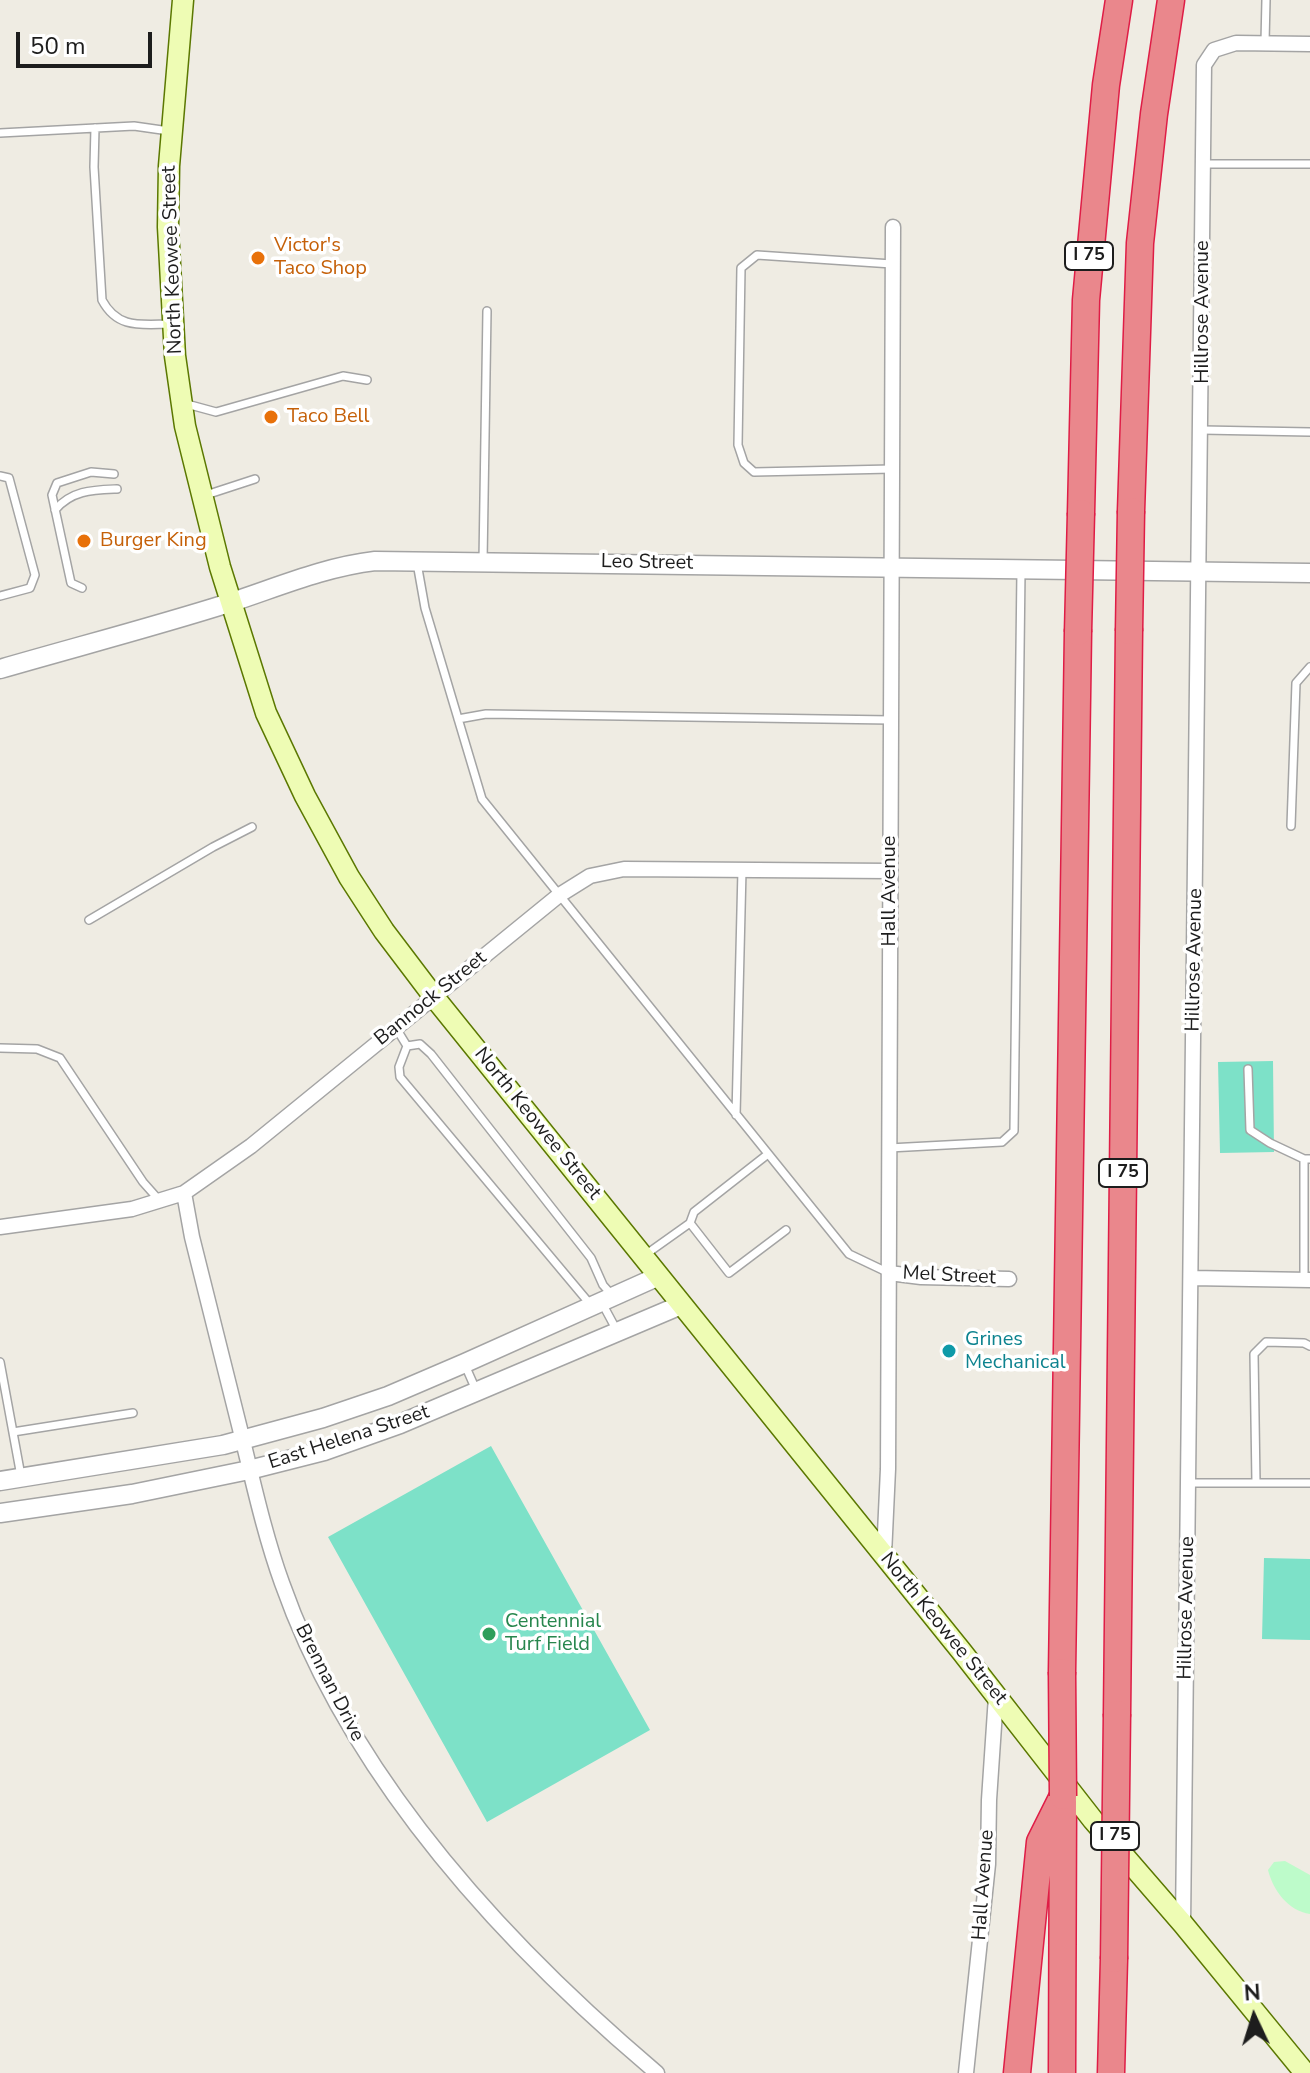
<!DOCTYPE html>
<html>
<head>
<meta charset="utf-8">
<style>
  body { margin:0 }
  #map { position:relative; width:1310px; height:2073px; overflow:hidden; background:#efece3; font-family:"Nunito Sans",sans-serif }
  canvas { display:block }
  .north { position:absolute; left:1214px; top:1977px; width:80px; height:80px; -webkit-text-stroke:6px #fff; paint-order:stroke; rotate:356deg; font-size:22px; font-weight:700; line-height:32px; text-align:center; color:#1d1d1d }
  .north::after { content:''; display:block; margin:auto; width:28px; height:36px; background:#1d1d1d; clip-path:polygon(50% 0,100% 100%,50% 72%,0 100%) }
  .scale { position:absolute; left:16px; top:32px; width:136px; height:36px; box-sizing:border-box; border:4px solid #1d1d1d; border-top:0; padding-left:10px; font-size:24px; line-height:28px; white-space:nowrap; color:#1d1d1d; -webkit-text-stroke:6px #fff; paint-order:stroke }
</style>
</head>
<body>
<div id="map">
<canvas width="1310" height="2073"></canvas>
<div class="north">N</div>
<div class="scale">50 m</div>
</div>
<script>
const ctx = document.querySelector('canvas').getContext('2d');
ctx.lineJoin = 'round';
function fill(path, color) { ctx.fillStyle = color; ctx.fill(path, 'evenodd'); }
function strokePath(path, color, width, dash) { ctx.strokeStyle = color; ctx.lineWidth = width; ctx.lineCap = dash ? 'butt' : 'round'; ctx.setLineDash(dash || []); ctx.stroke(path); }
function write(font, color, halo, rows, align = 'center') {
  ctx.font = font + ' "Nunito Sans",sans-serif'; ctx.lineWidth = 7; ctx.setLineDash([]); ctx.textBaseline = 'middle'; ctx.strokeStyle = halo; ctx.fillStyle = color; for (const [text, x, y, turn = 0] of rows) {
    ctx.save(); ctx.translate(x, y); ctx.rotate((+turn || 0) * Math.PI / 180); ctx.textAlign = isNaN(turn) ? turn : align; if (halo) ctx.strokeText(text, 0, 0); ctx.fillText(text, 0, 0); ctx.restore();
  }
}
fill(new Path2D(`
  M1285,1861L1310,1875V1914C1288,1911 1273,1890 1268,1870L1274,1862Z`), '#bdfbca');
fill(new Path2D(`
  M1273,1061L1274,1152L1220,1153L1218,1062Z
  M491,1446L650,1730L487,1822L328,1537Z
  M1264,1558L1310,1559V1640L1262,1639Z`), '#7de1c8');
const service = new Path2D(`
  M1265,42L1266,0
  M95,128L94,167L102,300C118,330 142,324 172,324
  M0,133L134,126L169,131
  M1204,164H1310
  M183,403L216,412L343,376L367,380
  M1202,430L1310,432
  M892,469L754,472L744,463L738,445L741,268L757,255L892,264
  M0,476L9,478L35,575L30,588L0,596
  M206,495L255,479
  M55,510C72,490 93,490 117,489
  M483,561L487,311
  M417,563L425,608L482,799L849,1254L889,1273
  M82,588L71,583L52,495L57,483L91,472L114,474
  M458,719L486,714L891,720
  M1291,826L1296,683L1310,667
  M89,920L213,847L252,827
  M396,1028L407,1046
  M407,1046L399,1067L400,1077L590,1304
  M407,1046L420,1044L431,1054L591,1258L603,1285L612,1295
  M0,1048L37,1049L60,1058L143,1182L159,1200
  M1248,1069L1250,1130L1270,1143L1304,1159
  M736,1115L742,870
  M889,1148L1002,1142L1014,1131L1021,571
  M690,1223L694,1212L768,1154
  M645,1255L690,1223L729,1273L786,1230
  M1304,1279V1159H1310
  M602,1303L616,1329
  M0,1362L21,1476
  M465,1365L476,1390
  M13,1432L133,1413
  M1189,1483H1310
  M1256,1483L1254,1354L1266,1342L1304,1343L1310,1346`);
const minor = new Path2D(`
  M184,1193L192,1237C209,1304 226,1371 242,1437C254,1486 265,1536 282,1583C350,1776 503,1943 657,2073
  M0,1227L132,1209L184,1193L251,1146L558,896L590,876L624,869L890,871
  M889,1273L921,1277L1009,1279
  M1191,1278L1310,1280
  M884,1555L888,1469L893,227
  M1183,1924L1204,65L1214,50L1236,43L1310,44
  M966,2073L988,1864L989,1800L996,1696`);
const tertiary = new Path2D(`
  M0,669C76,647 153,627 229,603C278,587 324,567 375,561L1310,573
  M0,1481L223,1445L323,1418L388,1396L465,1363L659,1276
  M0,1513L132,1494L249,1470L324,1451L400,1424L681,1305`);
const secondary = new Path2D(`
  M183,0L169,166L168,227L175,356L185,426L220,567L266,713L305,796L349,877L384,931L434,997L962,1652L1093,1820L1183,1924L1305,2073`);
const motorway = new Path2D(`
  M1131,511L1140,243L1154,114L1171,0
  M1081,513L1086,300L1106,85L1119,0
  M1062,1672L1078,632
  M1117,1714L1129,631
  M1017,2073L1040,1842L1063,1796
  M1062,2073L1063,1801
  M1111,2073L1114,1959`);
strokePath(service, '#a4a4a4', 10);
strokePath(minor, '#a4a4a4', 17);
strokePath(tertiary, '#a4a4a4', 21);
strokePath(secondary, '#5b7801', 23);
strokePath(motorway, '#df1d46', 29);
strokePath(service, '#fff', 7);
strokePath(minor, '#fff', 14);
strokePath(tertiary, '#fff', 18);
strokePath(secondary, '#eefcb4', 20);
strokePath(motorway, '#ea878c', 26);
const motorwayBridge = new Path2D(`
  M1129,631L1131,511
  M1078,632L1081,513
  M1062,1672L1063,1796
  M1114,1959L1117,1714`);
strokePath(motorwayBridge, '#df1d46', 29, []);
strokePath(motorwayBridge, '#ea878c', 26);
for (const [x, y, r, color] of [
  [258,258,8,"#e8710a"],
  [271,417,8,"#e8710a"],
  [84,541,8,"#e8710a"],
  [949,1351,8,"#0f9aa8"],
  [489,1634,8,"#2e9e5b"]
]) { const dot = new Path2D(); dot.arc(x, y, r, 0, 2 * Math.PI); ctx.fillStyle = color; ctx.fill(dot); strokePath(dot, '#fff', 3); }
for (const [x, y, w] of [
  [1089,256,48],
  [1123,1173,48],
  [1115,1836,48]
]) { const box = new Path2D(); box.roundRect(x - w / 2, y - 14, w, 28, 6); ctx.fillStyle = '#fff'; ctx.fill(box); strokePath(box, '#1d1d1d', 2); }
write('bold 18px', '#1d1d1d', null, [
  ["I 75",1089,256],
  ["I 75",1123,1173],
  ["I 75",1115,1836]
]);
write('20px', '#c56008', '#fff', [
  ["Victor's",274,246],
  ["Taco Shop",274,269],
  ["Taco Bell",287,417],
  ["Burger King",100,541]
], 'left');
write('20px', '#1d1d1d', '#fff', [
  ["North Keowee Street",173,260,-92],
  ["Hillrose Avenue",1203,312,-90],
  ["Leo Street",647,563,1],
  ["Hall Avenue",890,891,-90],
  ["Hillrose Avenue",1195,960,-89],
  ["Bannock Street",431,999,-39],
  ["North Keowee Street",537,1124,51],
  ["Mel Street",949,1276,3],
  ["East Helena Street",349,1438,-18],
  ["Hillrose Avenue",1187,1608,-89],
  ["North Keowee Street",943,1629,51],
  ["Brennan Drive",329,1683,63],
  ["Hall Avenue",984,1885,-86]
]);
write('20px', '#0d838f', '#fff', [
  ["Grines",965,1340],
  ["Mechanical",965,1363]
], 'left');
write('20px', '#27864d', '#fff', [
  ["Centennial",505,1622],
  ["Turf Field",505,1645]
], 'left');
</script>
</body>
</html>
